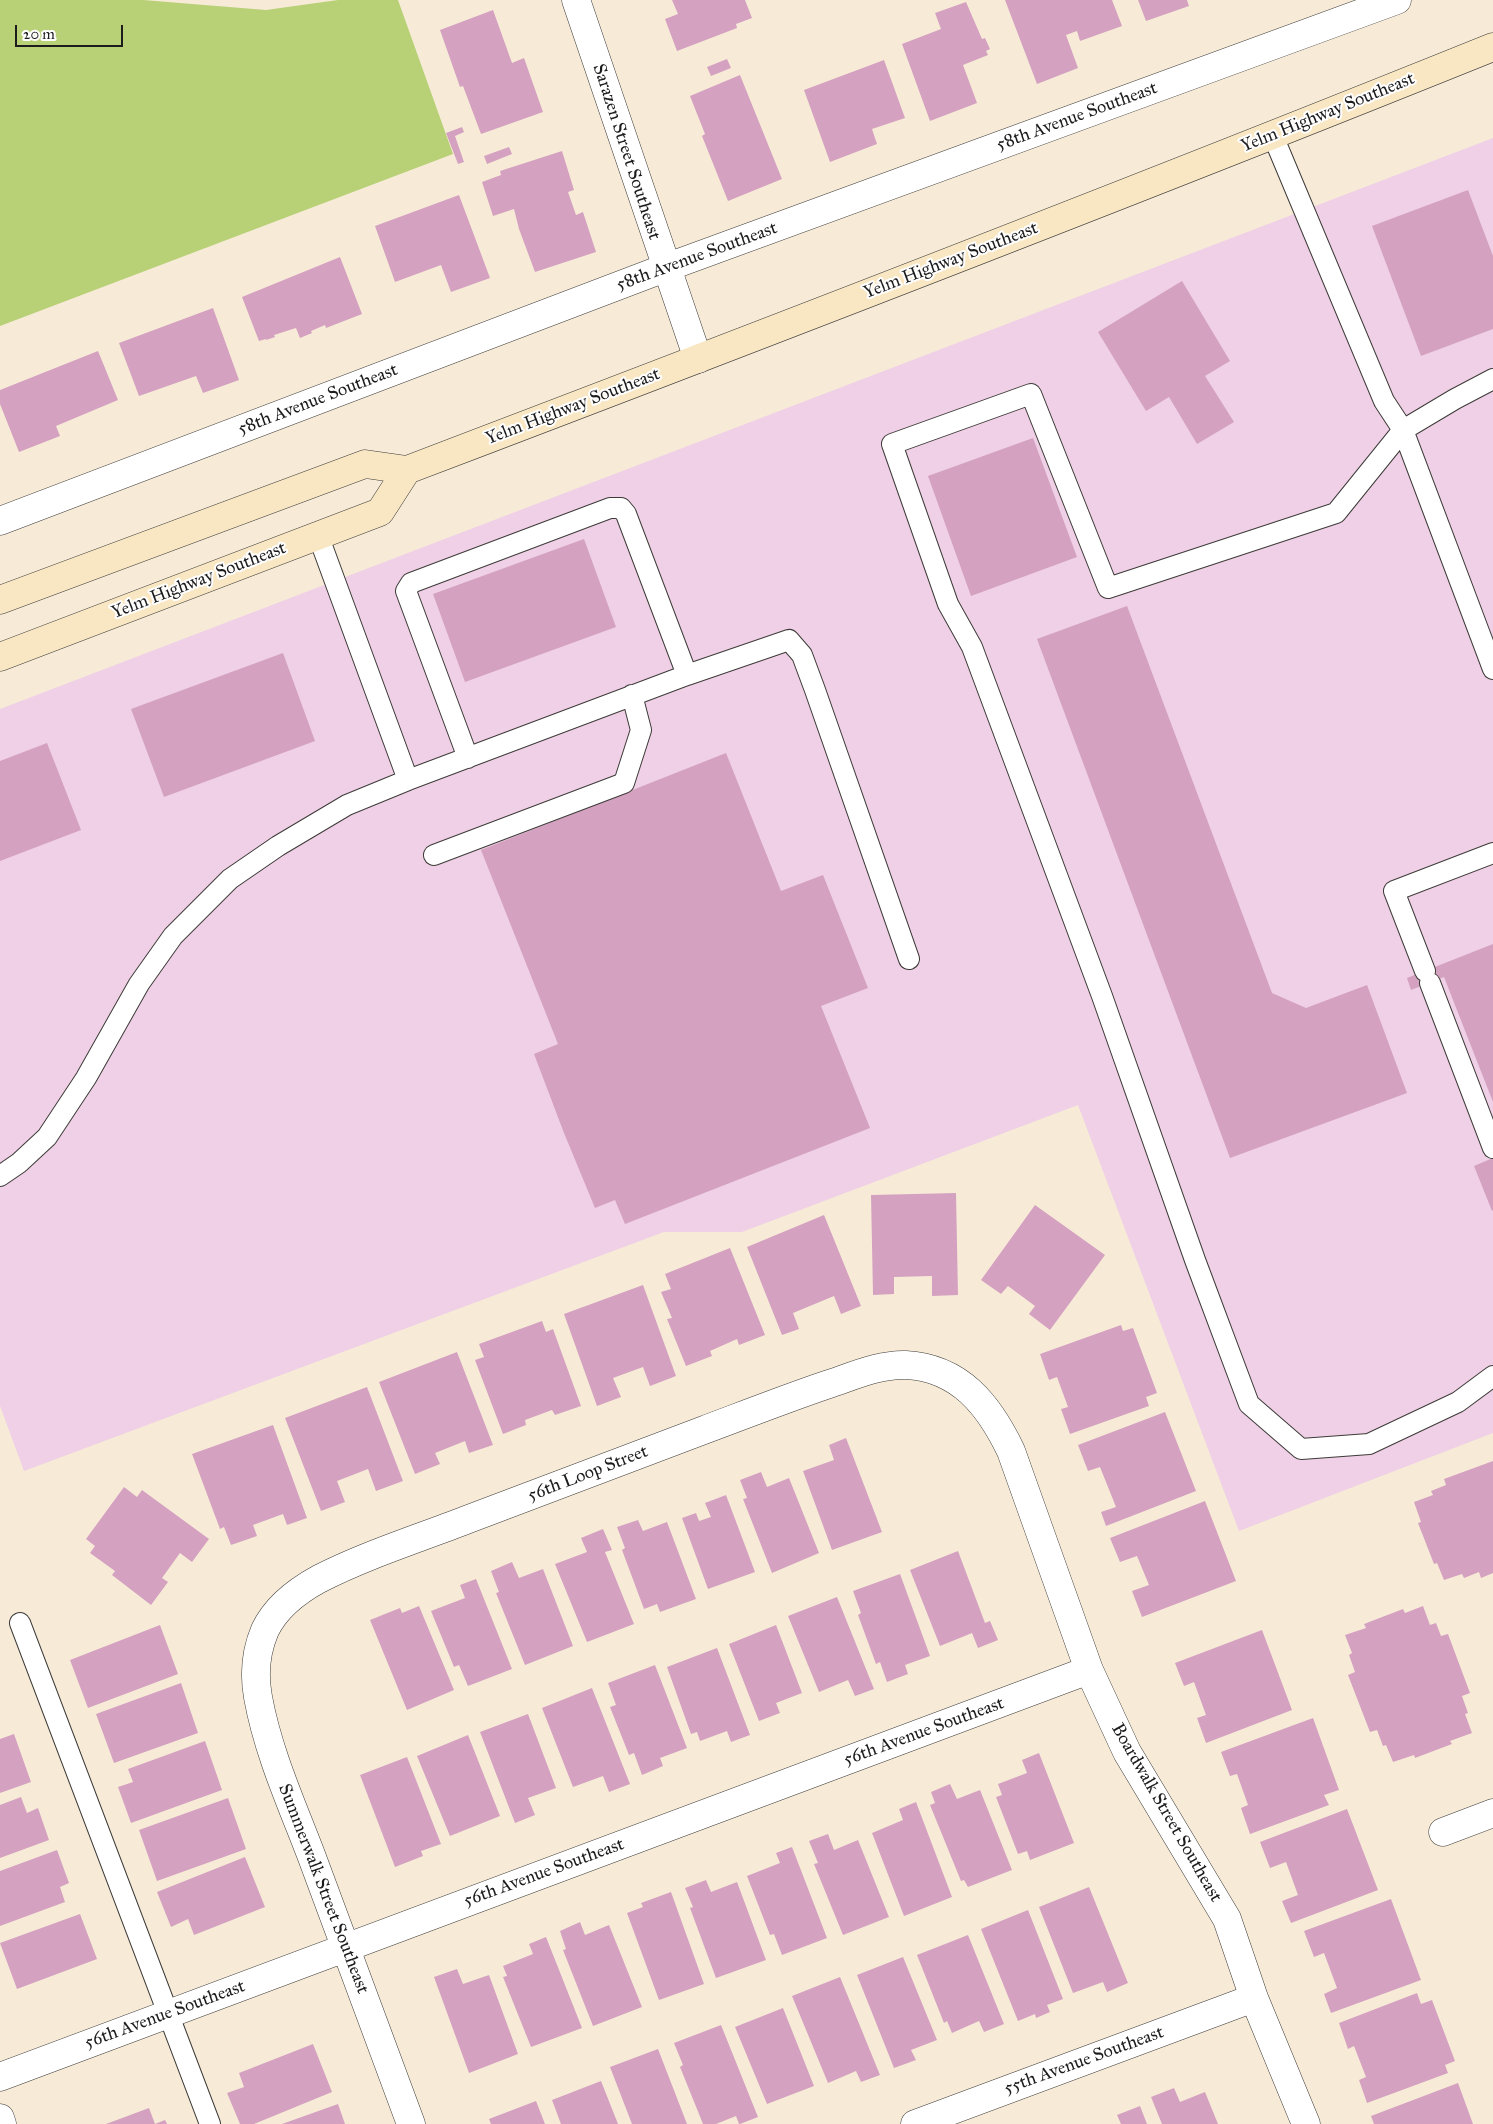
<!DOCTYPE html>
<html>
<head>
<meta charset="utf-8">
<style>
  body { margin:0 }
  #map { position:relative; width:1493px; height:2124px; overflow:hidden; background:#f7ebd8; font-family:"IM FELL Great Primer",serif }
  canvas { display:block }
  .scale { position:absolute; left:15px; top:25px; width:108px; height:22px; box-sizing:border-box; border:2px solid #1c1c1c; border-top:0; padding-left:6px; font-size:15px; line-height:18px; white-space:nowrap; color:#1c1c1c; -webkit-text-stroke:4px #fff; paint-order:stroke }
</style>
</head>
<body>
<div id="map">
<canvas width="1493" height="2124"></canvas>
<div class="scale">20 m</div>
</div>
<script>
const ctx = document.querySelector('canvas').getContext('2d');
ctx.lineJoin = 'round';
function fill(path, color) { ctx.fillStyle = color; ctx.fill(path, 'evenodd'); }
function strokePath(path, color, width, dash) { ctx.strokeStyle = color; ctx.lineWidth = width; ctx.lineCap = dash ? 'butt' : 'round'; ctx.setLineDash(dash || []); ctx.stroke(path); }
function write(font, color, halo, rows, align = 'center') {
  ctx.font = font + ' "IM FELL Great Primer",serif'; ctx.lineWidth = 4; ctx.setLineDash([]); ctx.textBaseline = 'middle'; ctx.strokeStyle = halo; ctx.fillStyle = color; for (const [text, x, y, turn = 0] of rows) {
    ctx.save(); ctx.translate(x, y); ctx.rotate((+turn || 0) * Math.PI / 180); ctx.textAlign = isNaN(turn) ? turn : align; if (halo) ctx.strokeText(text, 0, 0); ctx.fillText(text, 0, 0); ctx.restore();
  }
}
fill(new Path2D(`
  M1493,138V1433L1239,1531L1078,1105L742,1232H664L24,1471L0,1406V709Z`), '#efd0e6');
fill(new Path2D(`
  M0,0H143L266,10L338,0H398L453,154L0,326Z`), '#b8d076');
fill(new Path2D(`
  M672,0H745L752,18L736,24L737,28L677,51L665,19L678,14Z
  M1005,0H1112L1122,26L1080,41L1077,31L1066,35L1078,68L1037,84Z
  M1138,0H1187L1189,6L1146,21Z
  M966,2L982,39L985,38L990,49L986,51L988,55L963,65L977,103L930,121L902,44L941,29L935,13Z
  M493,10L512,63L524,58L543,112L481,134L463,86L460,87L440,30Z
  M727,59L731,68L711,76L707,67Z
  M884,60L905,118L872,129L877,144L830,162L804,90Z
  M740,75L782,179L728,201L702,136L705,134L690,96Z
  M462,127L464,132L455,136L464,162L458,164L446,133Z
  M509,147L512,154L487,164L484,156Z
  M562,151L574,190L568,192L576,215L583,212L596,252L535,272L519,229L514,209L493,216L482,182L501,175L500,171Z
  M1468,190L1493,256V329L1421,356L1372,226Z
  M459,195L490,278L451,292L441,265L395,282L375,226Z
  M340,257L362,314L326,328L325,325L311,331L312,333L300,338L296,328L274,335L275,337L266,340V339L259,341L242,297Z
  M1182,281L1230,361L1205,376L1234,422L1197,444L1169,397L1146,411L1098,332Z
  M213,308L239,380L203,393L196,376L139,396L119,343Z
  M98,351L118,400L56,426L60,436L19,452L0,404V390Z
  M1033,438L1077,557L971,596L928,476Z
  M584,539L616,627L465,682L433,594Z
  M1127,606L1272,993L1306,1008L1367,985L1407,1093L1230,1158L1037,639Z
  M283,653L315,741L164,797L131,709Z
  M47,743L81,830L0,861V761Z
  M726,753L781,891L823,875L868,988L821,1006L870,1128L625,1224L615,1200L595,1208L564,1133L534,1054L558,1044L481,850Z
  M1493,944V1102L1444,977L1411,990L1407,978Z
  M1493,1158V1210L1492,1211L1474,1166Z
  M956,1193L958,1295L932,1296V1276L894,1277V1294L873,1295L871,1195Z
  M1035,1205L1105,1255L1050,1330L1029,1314L1035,1306L1008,1286L1001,1294L981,1280Z
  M824,1215L861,1306L841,1314L834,1296L793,1313L799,1329L782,1335L747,1247Z
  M730,1248L765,1335L739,1345L737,1339L710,1351L712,1356L686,1366L667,1319L672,1318L661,1292L671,1289L665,1274Z
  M643,1285L676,1376L650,1386L643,1367L613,1378L621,1397L597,1406L564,1314Z
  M542,1321L546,1332L553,1329L581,1406L555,1415L552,1410L525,1420L526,1425L503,1434L475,1360L484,1357L479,1344Z
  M1121,1325L1123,1331L1133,1328L1157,1393L1146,1397L1149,1406L1070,1434L1061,1409L1068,1407L1057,1377L1049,1380L1040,1354Z
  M457,1352L493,1445L469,1453L465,1441L435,1453L440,1464L415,1474L379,1382Z
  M367,1387L403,1481L376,1491L368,1469L337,1481L345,1502L321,1511L285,1418Z
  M1165,1412L1196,1491L1106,1526L1101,1512L1116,1507L1100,1467L1088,1471L1078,1445Z
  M273,1425L307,1518L287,1525L283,1514L253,1525L257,1536L231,1545L224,1527L220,1529L192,1454Z
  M846,1438L882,1532L832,1550L803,1471L834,1460L829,1445Z
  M1493,1461V1573L1481,1578L1479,1572L1464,1578L1462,1574L1444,1580L1437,1563L1434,1564L1418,1523L1421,1522L1414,1502L1433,1495L1431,1491L1446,1485L1444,1479Z
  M761,1472L767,1487L789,1478L819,1553L772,1573L743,1499L747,1498L740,1480Z
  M124,1487L137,1497L142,1490L209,1539L192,1562L180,1553L162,1578L168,1582L151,1605L112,1575L115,1571L90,1553L95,1546L86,1539Z
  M726,1495L755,1572L708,1589L682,1518L696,1513L699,1521L711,1517L705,1503Z
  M1205,1501L1236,1581L1142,1617L1132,1591L1149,1585L1137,1556L1120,1562L1110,1538Z
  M638,1520L643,1531L667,1522L696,1599L660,1612L657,1604L644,1609L622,1550L625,1548L617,1527Z
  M603,1529L612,1550L605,1552L634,1624L587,1642L555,1564L587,1552L581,1538Z
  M958,1551L985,1623L990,1621L998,1640L978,1648L972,1633L940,1646L910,1570Z
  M512,1562L519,1578L543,1569L573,1646L525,1665L496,1593L499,1592L491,1571Z
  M900,1574L930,1656L905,1665L908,1674L887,1682L880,1662L876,1664L858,1615L861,1613L853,1591Z
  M476,1579L512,1669L468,1686L459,1665L454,1667L431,1611L465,1598L460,1585Z
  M837,1597L874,1689L855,1696L848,1680L819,1692L788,1616Z
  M419,1606L454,1690L407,1710L370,1620L400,1608L402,1613Z
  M1423,1606L1430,1625L1436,1623L1441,1636L1448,1634L1470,1693L1462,1696L1468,1713L1465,1714L1472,1733L1450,1741L1452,1744L1415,1758L1414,1755L1393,1762L1386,1745L1383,1746L1377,1730L1370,1732L1348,1675L1355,1672L1349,1655L1352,1653L1345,1635L1366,1628L1364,1624L1403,1609L1405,1613Z
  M160,1625L178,1674L88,1708L70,1660Z
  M776,1625L802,1693L776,1703L780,1713L759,1721L729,1644Z
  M1262,1630L1292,1710L1206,1743L1197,1718L1206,1715L1194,1682L1184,1686L1175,1663Z
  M717,1648L750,1735L731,1742L727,1731L700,1741L697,1732L691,1734L667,1667Z
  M655,1665L687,1748L660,1758L663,1766L642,1775L634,1753L629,1755L610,1707L616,1705L608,1683Z
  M181,1683L198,1733L114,1763L96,1714Z
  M592,1688L630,1784L609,1792L603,1776L573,1787L542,1708Z
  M528,1714L556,1788L528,1798L535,1815L515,1823L480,1732Z
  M1313,1718L1339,1790L1324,1795L1329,1805L1250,1834L1241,1808L1248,1805L1237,1774L1230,1776L1221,1752Z
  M14,1734L31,1782L0,1793V1739Z
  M468,1735L500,1816L450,1836L417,1756Z
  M205,1741L222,1790L131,1823L118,1787L133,1782L128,1769Z
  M1039,1753L1074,1843L1030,1860L1027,1851L1018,1854L996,1797L1002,1795L998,1784L1027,1773L1022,1760Z
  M407,1757L441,1844L421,1851L423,1856L395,1867L360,1775Z
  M950,1784L957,1799L980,1790L1012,1870L968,1887L964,1880L961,1881L930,1805L935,1803L931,1792Z
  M21,1797L27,1813L38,1808L49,1840L0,1858V1805Z
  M228,1798L246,1849L157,1881L139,1830Z
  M916,1802L952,1897L904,1916L872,1833L903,1820L899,1809Z
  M1347,1809L1378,1890L1291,1923L1282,1901L1298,1895L1286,1862L1270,1868L1260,1842Z
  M828,1834L834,1850L858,1840L889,1917L843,1935L814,1864L818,1863L809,1841Z
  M792,1847L827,1938L782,1955L774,1934L770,1935L747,1876L780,1863L776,1853Z
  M57,1850L69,1883L60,1887L65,1902L0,1926V1871Z
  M245,1857L265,1907L194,1935L188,1919L171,1927L157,1892Z
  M706,1880L711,1892L737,1882L766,1960L716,1978L690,1908L693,1907L685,1888Z
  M1089,1887L1128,1983L1107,1992L1103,1982L1073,1993L1039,1907Z
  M671,1892L704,1984L659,2000L627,1913L643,1907L641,1903Z
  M1391,1899L1421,1980L1331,2013L1324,1994L1337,1988L1324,1953L1314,1957L1304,1931Z
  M1028,1910L1063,1999L1047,2005L1050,2012L1036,2018L1035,2014L1018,2021L981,1929Z
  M80,1914L97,1959L17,1989L0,1943Z
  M580,1922L585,1935L609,1925L642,2007L593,2026L563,1950L566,1949L560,1931Z
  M968,1935L1004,2024L984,2032L979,2021L952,2033L947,2021L944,2023L917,1955Z
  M546,1937L582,2028L531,2047L503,1977L507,1976L503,1966L533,1954L529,1944Z
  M903,1957L937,2040L911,2050L916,2060L894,2068L857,1975Z
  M457,1969L463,1984L489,1975L518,2054L469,2073L434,1977Z
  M840,1977L880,2075L861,2082L856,2071L828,2083L792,1996Z
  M1417,1993L1421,2004L1432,2000L1455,2061L1445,2065L1448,2073L1367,2103L1359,2080L1366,2077L1354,2046L1348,2049L1339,2023Z
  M783,2008L814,2086L767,2104L735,2027Z
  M721,2025L758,2117L740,2124H739L736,2116L716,2124H703L680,2067L683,2065L674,2043Z
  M313,2044L332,2092L254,2124H240L227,2093L244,2087L239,2073Z
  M658,2049L687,2124H632L610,2067Z
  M601,2081L618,2124H561L552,2100Z
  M1458,2083L1473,2124H1374L1371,2116Z
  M1174,2088L1180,2102L1205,2092L1218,2124H1162L1151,2097Z
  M536,2101L545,2124H491L489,2119Z
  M338,2104L345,2124H282Z
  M1140,2106L1147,2124H1121L1117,2115Z
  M149,2108L155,2124L165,2120L167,2124H106Z`), '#d4a1c0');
const service = new Path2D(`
  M1273,136L1384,401L1403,430L1493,669
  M1493,379L1455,399L1403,430L1336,513L1108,588L1031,394L892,444L948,604L972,647L1102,996L1195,1260L1249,1404L1301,1449L1369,1444L1458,1402L1493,1376
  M318,535L408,780
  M468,758L406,591L411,583L610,508H621L626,514L687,675
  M434,855L624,783L641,730L632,695
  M1425,971L1394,891L1493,853
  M1430,983L1493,1148
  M0,1176L19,1163L47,1137L86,1078L139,984L173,936L230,879L278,846L347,805L408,780L687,675L789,640L802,655L815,690L909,959
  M20,1623L210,2124`);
const minor = new Path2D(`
  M576,0L698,359
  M0,521L665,268L1397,0
  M1443,1832L1493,1813
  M0,2077L1089,1670
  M411,2124C379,2036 346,1948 313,1860C293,1807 268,1753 258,1697C254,1675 256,1651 265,1630C276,1607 297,1591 319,1579C366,1555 417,1539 466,1520C545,1490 624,1460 704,1430C744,1415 785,1399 826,1385C851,1377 879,1364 906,1365C960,1368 989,1405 1011,1451L1089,1670L1127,1752L1227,1919L1254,1998L1306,2124
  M915,2124L1254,1998`);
const tertiary = new Path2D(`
  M0,2118L2,2124`);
const secondary = new Path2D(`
  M0,600L365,464L407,470C770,332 1133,192 1493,47
  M0,657L380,512L407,470`);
strokePath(service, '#3d3b38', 22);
strokePath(minor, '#3d3b38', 29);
strokePath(tertiary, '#3d3b38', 29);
strokePath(secondary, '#3d3b38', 29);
strokePath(service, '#fff', 20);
strokePath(minor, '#fff', 28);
strokePath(tertiary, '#fff', 28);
strokePath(secondary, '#f9e7c3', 28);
write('18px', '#1c1c1c', '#fff', [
  ["Yelm Highway Southeast",1328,113,-22],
  ["58th Avenue Southeast",1077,117,-20],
  ["Sarazen Street Southeast",626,152,72],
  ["58th Avenue Southeast",697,257,-20],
  ["Yelm Highway Southeast",951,261,-21],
  ["58th Avenue Southeast",318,400,-21],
  ["Yelm Highway Southeast",573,407,-21],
  ["Yelm Highway Southeast",199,581,-21],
  ["56th Loop Street",588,1474,-21],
  ["56th Avenue Southeast",924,1732,-20],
  ["Boardwalk Street Southeast",1166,1813,60],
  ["56th Avenue Southeast",544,1873,-20],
  ["Summerwalk Street Southeast",323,1889,69],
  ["56th Avenue Southeast",165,2015,-20],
  ["55th Avenue Southeast",1084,2061,-20]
]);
</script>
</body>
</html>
